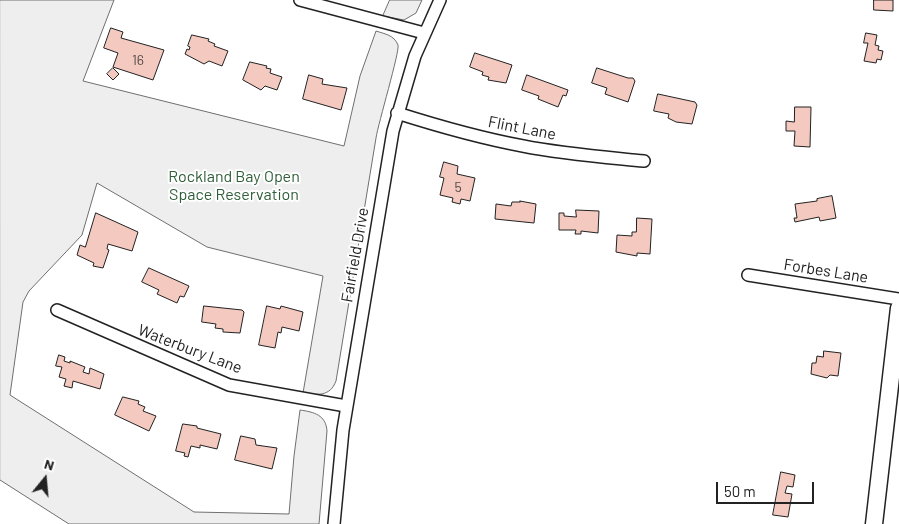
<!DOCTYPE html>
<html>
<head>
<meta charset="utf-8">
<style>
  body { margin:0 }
  #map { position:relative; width:899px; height:524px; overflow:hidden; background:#fff; font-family:Barlow,sans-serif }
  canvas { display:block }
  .north { position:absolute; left:20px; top:454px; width:50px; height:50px; -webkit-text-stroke:4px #fff; paint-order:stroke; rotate:17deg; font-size:14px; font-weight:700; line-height:20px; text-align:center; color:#222 }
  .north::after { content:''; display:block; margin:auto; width:18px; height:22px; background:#222; clip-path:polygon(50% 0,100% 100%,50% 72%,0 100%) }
  .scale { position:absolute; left:716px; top:482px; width:98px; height:22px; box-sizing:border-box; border:2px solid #222; border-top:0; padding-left:6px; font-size:15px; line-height:18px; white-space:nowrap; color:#222; -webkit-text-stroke:4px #fff; paint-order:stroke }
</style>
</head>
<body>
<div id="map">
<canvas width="899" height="524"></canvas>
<div class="north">N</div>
<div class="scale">50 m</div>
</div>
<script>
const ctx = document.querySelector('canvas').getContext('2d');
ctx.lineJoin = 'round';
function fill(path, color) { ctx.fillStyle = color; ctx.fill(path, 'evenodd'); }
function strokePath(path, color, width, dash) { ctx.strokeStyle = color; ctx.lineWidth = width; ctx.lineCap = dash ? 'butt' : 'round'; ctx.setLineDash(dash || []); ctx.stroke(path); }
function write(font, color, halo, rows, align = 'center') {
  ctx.font = font + ' Barlow,sans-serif'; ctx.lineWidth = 4; ctx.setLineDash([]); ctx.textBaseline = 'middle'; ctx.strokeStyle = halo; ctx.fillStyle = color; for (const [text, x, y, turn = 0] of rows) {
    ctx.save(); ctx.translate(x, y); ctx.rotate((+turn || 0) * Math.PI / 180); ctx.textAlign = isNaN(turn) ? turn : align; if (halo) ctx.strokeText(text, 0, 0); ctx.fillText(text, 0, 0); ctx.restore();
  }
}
const green = new Path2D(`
  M0,0H114L83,81L344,146L360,76L376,31C385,34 394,35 398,45C400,51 378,124 376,138L336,381C330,397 317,395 303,393L323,276L207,247L97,183L82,235L29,291L23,302L10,395L194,512L289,514L294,456L300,410C314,412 326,415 327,431L319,524H69L0,480Z
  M390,0H422L416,13L404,20L383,16Z`);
fill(green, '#eee');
strokePath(green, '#6f6f6f', 1);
const building = new Path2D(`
  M874,0H893V11L874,10Z
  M111,28L123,32L121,38L164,50L153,80L113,67L118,53L104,48Z
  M866,33L877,35L875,45L879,46L878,50L883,51L881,60L877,59L876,63L864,61L868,43H864Z
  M192,35L209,39L208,41L215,44L214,46L228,51L222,66L209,61L204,64L185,54L187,49L189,50L190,47L188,46Z
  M475,53L512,65L506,83L488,80L489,77L482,75L483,72L470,67Z
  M250,62L267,66L266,68L271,69L270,73L282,77L277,90L265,86L261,90L243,80Z
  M113,68L119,74L113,80L107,74Z
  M597,68L628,78H633L635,81L628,102L605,94L607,88L592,83Z
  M309,75L323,79L322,84L347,88L341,110L303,99Z
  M527,75L568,90L566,96L563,95L558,107L538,99L539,96L522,90Z
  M658,94L695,102L697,105L692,124L676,122L668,118L669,114L654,111Z
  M795,107H811L810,147L794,146L795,131H786V121L794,122Z
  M444,162L458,166L457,174L475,178L470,201L461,199L460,204L452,202L453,198L440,195L444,178L440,177Z
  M832,196L836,218L820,221L819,217L795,222L794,218H797L795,204L817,201V199Z
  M520,201L536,204L534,223L495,219L496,204L511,206L512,202H520Z
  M576,210L599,211L598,233L581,231V234H575L576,230H559V213H564V216L576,217Z
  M96,213L138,232L132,251L108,244L107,249L109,250L103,268L93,266L94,263L77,255L80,245L85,247Z
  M637,218L652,219L650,254L637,253V256L616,252L617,235L632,236V232H636Z
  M149,268L189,286L184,297L180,296L177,303L157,294L159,290L142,282Z
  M204,306L242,310L244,312L240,333L223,332V329L215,328L216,324L202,322Z
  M267,306L280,309L281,306L303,312L299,331L282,327L281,333L278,332L275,348L259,345Z
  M824,351L841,353L838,376L830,375L827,378L811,374L812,363H816L817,356L823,357Z
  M59,355L65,357L64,361L70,363V361L85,367L83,372L89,374L90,368L104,374L100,389L73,381L72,388L64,386L66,379L59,377L62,367L56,366Z
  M123,397L139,401L138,404L145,407L143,411L156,416L149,431L115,415Z
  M183,424L197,426V428L221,434L217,449L200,445V448L191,446L188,457L184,456L185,453L176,451Z
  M241,436L255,439L256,445L277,448L272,469L235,460Z
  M781,472L795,475L793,487L787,486L785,493L792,494L788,517L773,515Z`);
fill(building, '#f3c9c0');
strokePath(building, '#222', 1);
const minor = new Path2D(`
  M300,0L424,33
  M397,113C438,126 480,138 523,146C563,154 604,157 644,161
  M748,275L899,299
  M57,310L229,385L346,406
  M334,524L343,430L393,131L415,56L440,0`);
const secondary = new Path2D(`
  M874,524L899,308`);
strokePath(minor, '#222', 14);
strokePath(secondary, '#222', 19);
strokePath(minor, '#fff', 11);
strokePath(secondary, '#fff', 16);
write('14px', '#564c4a', null, [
  ["16",138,60],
  ["5",458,187]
]);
write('16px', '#222', '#fff', [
  ["Flint Lane",522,128,11],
  ["Fairfield Drive",355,255,-80],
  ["Forbes Lane",826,271,9],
  ["Waterbury Lane",190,349,21]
]);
write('16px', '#2f5e38', '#fff', [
  ["Rockland Bay Open",234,177],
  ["Space Reservation",234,195]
]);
</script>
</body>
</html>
